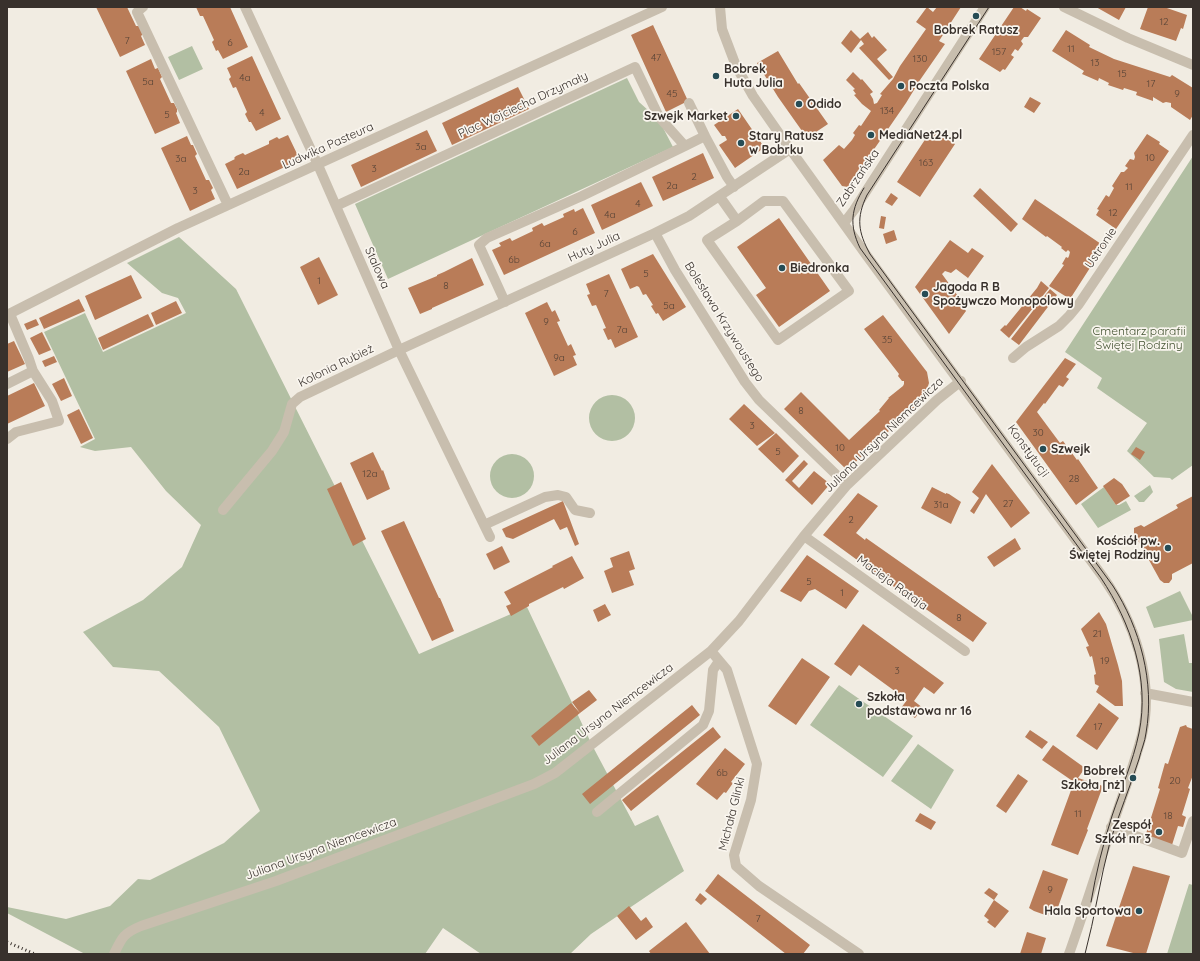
<!DOCTYPE html>
<html>
<head>
<meta charset="utf-8">
<style>
  body { margin:0 }
  #map { position:relative; width:1200px; height:961px; overflow:hidden; background:#f1ece2; font-family:Quicksand,sans-serif }
  canvas { display:block }
  .frame { position:absolute; inset:0; border:8px solid #38312c; pointer-events:none }
</style>
</head>
<body>
<div id="map">
<canvas width="1200" height="961"></canvas>
<div class="frame"></div>
</div>
<script>
const ctx = document.querySelector('canvas').getContext('2d');
ctx.lineJoin = 'round';
function fill(path, color) { ctx.fillStyle = color; ctx.fill(path, 'evenodd'); }
function strokePath(path, color, width, dash) { ctx.strokeStyle = color; ctx.lineWidth = width; ctx.lineCap = dash ? 'butt' : 'round'; ctx.setLineDash(dash || []); ctx.stroke(path); }
function write(font, color, halo, rows, align = 'center') {
  ctx.font = font + ' Quicksand,sans-serif'; ctx.lineWidth = 3.5; ctx.setLineDash([]); ctx.textBaseline = 'middle'; ctx.strokeStyle = halo; ctx.fillStyle = color; for (const [text, x, y, turn = 0] of rows) {
    ctx.save(); ctx.translate(x, y); ctx.rotate((+turn || 0) * Math.PI / 180); ctx.textAlign = isNaN(turn) ? turn : align; if (halo) ctx.strokeText(text, 0, 0); ctx.fillText(text, 0, 0); ctx.restore();
  }
}
fill(new Path2D(`
  M192,46L203,69L179,80L168,57Z
  M627,78L639,102L659,120L673,147L388,279L355,204Z
  M1193,156V465L1172,480L1170,478L1154,477L1127,451L1147,423L1097,388L1102,378L1065,352Z
  M179,237L236,289L419,654L527,607L592,745L635,826L658,815L684,871L591,934L570,954H481L443,928L425,954H85L7,913V907L66,919L110,906L138,879L150,880L224,843L260,811L219,727L159,671L113,667L83,632L143,600L182,567L201,525L166,491L131,447L95,451L80,447L95,439L44,332L85,313L103,352L186,313L178,298L162,293L127,263Z
  M589 418a23 23 0 1 1 46 0a23 23 0 1 1-46 0Z
  M490 476a22 22 0 1 1 44 0a22 22 0 1 1-44 0Z
  M1150,485L1153,492L1144,502H1139L1134,496Z
  M1104,487L1116,505H1119L1126,501L1131,510L1098,528L1081,504Z
  M1180,591L1193,617V620L1154,628L1146,607Z
  M1184,634L1189,663H1193V692L1176,689L1164,682L1159,639Z
  M839,685L913,736L883,777L810,725Z
  M918,744L954,770L931,809L891,781Z
  M1189,884L1193,885V954H1167Z`), '#b2bfa3');
fill(new Path2D(`
  M96,7H127L136,26H139L143,34L141,36L145,45L120,57Z
  M196,7H230L248,47L223,59L218,50L216,51L212,42L214,40L203,16H200Z
  M927,7L933,12L937,7L939,8L940,7H961L939,41L945,44L920,80L906,103L848,187L842,186L823,160L839,145L844,149L852,140L855,135L853,133L859,125L861,126L871,111L862,104L854,95L856,94L853,90L855,89L846,80L853,72L861,80L862,79L873,92L870,94L873,99L874,104L877,103L882,95L880,94L893,79L900,66L926,29L916,22Z
  M1014,7H1020L1026,11L1027,9L1041,18L1028,37H1024L1021,41L1023,44L1018,51L1015,49L1011,55L1014,57L1005,70L1003,69L1000,72L979,59Z
  M1096,7H1126L1119,20Z
  M1148,7H1164L1187,15L1183,29L1181,28L1176,41L1140,29Z
  M653,25L688,101L666,112L631,35Z
  M851,30L860,39L868,32L872,38L874,36L887,50L877,59L893,77L889,80L859,48L864,44L861,40L851,53L841,43Z
  M1066,30L1090,45L1089,47L1114,59L1170,77L1172,75L1193,88V115L1190,120L1171,107V103L1166,102L1163,103L1153,97V101L1136,95L1137,92L1124,88L1123,90L1108,85L1109,83L1099,78L1098,81L1082,74L1084,71L1052,51Z
  M778,51L798,84L799,83L828,124L807,138L778,97L757,63Z
  M252,56L281,119L256,131L251,122H249L245,114L247,112L236,87L233,88L229,79L231,77L227,68Z
  M151,59L155,69L158,68L162,77L160,79L171,103H174L177,109V112L176,113L180,123L155,134L126,71Z
  M518,87L529,109L452,145L442,123Z
  M1030,97L1041,103L1034,113L1024,107Z
  M738,109L762,144L761,150L735,168L719,145L727,140L725,136H722L714,125Z
  M932,129L955,144L920,197L897,182Z
  M427,130L437,151L361,187L351,165Z
  M1147,134L1160,142L1159,144L1169,151L1116,229L1096,215L1099,210L1097,209L1106,195L1109,197L1114,188L1112,186L1121,172H1124L1128,168L1125,166L1130,159L1134,160L1135,157L1134,153Z
  M288,135L300,160L237,189L225,164L235,159L234,158L236,156L243,153L245,155L269,144V141L277,137L279,139Z
  M187,136L191,145H193L197,154L195,156L206,180H209L213,188L211,190L215,199L190,211L161,148Z
  M703,153L714,178L663,201L652,177Z
  M641,182L653,206L602,230L591,205Z
  M980,188L1018,224L1011,232L973,196Z
  M891,193L898,198L892,206L885,202Z
  M1035,199L1104,246L1070,299L1049,286L1064,265L1062,264L1066,257L1068,258L1069,256L1070,252L1068,250L1066,252L1061,248L1062,247L1047,236L1046,237L1022,219Z
  M583,208L595,233L504,275L492,250L501,246L499,243L510,238L512,241L533,231L532,228L542,223L544,226L564,217L563,214L574,209L575,212Z
  M881,216L886,217L884,229L879,228Z
  M779,218L830,291L779,327L756,295L766,288L737,247Z
  M894,230L897,240L886,244L883,234Z
  M950,240L968,253L972,248L984,256L968,278L956,269L951,273L945,271L942,274L963,303L961,304L966,311L949,334L915,287Z
  M653,254L686,307L663,321L658,313L656,314L651,306L653,305L646,294L643,295L639,287L637,286L630,289L621,269Z
  M319,257L338,295L318,305L300,267Z
  M472,258L484,285L432,308V309L420,314L408,288L437,276V275L444,272Z
  M609,274L638,337L615,348L611,339L608,340L603,329L606,328L596,305L592,306L587,295L590,294L586,284Z
  M131,275L142,298L95,320L85,296Z
  M1041,281L1049,288L1009,338L1000,330L1005,325L1006,326L1037,288Z
  M1050,289L1057,295L1019,345L1011,339Z
  M79,299L85,311L44,329L39,318Z
  M176,301L182,313L156,325L151,313Z
  M547,302L552,312L555,310L560,321L557,322L568,346L571,344L576,355L573,356L577,365L554,376L525,313Z
  M148,314L154,326L103,350L98,338Z
  M883,315L927,372L929,383L925,395L919,403L847,470L784,409L801,392L849,440L880,411L879,410L889,398H888L903,386L904,384V381H902L898,376L899,374L864,329Z
  M36,319L39,325L27,330L24,324Z
  M42,332L51,350L39,355L30,338Z
  M14,341L25,364L7,372V344Z
  M54,356L57,362L45,367L42,361Z
  M1065,358L1076,364L1066,377L1069,379L1063,387L1059,385L1045,404L1044,403L1037,412L1060,443L1063,441L1077,460L1078,459L1098,488L1076,505L1016,422Z
  M64,378L72,396L61,401L52,384Z
  M34,383L45,406L7,424V396Z
  M744,404L775,433L757,446L729,419Z
  M79,409L93,438L81,444L67,415Z
  M776,433L799,456L783,473L758,449Z
  M1136,447L1145,452L1140,460L1131,454Z
  M373,452L382,471L383,470L390,489L367,500L350,463Z
  M804,460L808,464L792,481L799,488L814,471L830,484L812,505L785,480Z
  M992,464L1030,513L1011,528L986,494L974,514L970,511L979,498L972,492Z
  M1114,478L1122,484L1130,496L1116,505L1103,486Z
  M341,482L366,539L353,546L327,489Z
  M932,487L946,494V493L949,494L961,502L951,524L921,508Z
  M858,493L878,506L856,533L865,540L866,538L987,623L973,642L890,584L823,535Z
  M1193,496V563L1172,574V579L1169,583H1164L1160,580L1134,533V528L1141,525L1144,527L1178,508L1176,505Z
  M563,501L579,544L575,546L567,527L560,530L554,519L513,539L506,537L502,529Z
  M404,521L439,598H440L454,631L432,641L381,531Z
  M1015,538L1021,549L994,567L987,557Z
  M502,546L510,562L494,570L486,554Z
  M629,551L635,569L629,571L634,585L612,593L604,571L613,567L610,558Z
  M807,555L859,591L846,609L815,589L809,591L801,602L780,591Z
  M572,556L584,578L564,589L563,587L529,604V606L511,616L506,606L511,604L504,592L553,567L552,566Z
  M605,604L611,615L598,622L593,610Z
  M1099,612L1106,624L1118,665L1122,681L1123,706H1115L1096,692L1099,686L1095,684L1094,675L1096,674L1092,656L1090,657L1086,647L1089,646L1081,629Z
  M863,624L944,683L934,694L924,687L914,701L923,708L915,718L901,708L907,700L859,665L851,676L834,664Z
  M802,658L830,677L796,725L768,706Z
  M589,690L597,700L580,713L572,702Z
  M571,703L580,713L539,746L531,736Z
  M1099,703L1119,718L1097,750L1076,736Z
  M692,705L700,715L590,804L582,794Z
  M1186,725L1187,727L1193,729V775L1188,788L1190,789L1182,815L1186,817L1183,827L1178,826L1172,845L1145,837L1160,789L1158,788L1165,763L1168,764L1180,727Z
  M713,727L721,737L631,811L622,800Z
  M1030,730L1048,742L1042,749L1025,737Z
  M1053,745L1085,768L1078,778L1103,786L1087,829L1088,830L1078,855L1051,845L1074,782L1042,760Z
  M725,748L745,764L731,782L733,783L726,793L724,792L717,800L696,784Z
  M1018,774L1028,781L1006,813L996,806Z
  M920,813L936,822L931,830L915,821Z
  M1133,866L1170,876L1146,954H1137L1106,946Z
  M1043,870L1068,879L1057,910L1051,907L1048,916L1034,911L1029,908Z
  M718,874L810,945L803,954H786L705,891Z
  M989,888L998,894L994,900L1009,911L995,928L987,922L989,920L984,916L994,900L984,893Z
  M700,893L707,899L701,905L695,900Z
  M629,906L641,921L646,917L653,927L636,940L617,916Z
  M686,922L710,954H651L649,951Z
  M1027,932L1046,938L1041,954H1020Z`), '#b97c58');
strokePath(new Path2D(`
  M143,7L137,12L228,205
  M245,7L318,165L399,350L490,537
  M720,7L722,29L736,66L753,96L790,149L867,256L1103,577C1134,621 1155,680 1142,735C1134,766 1122,796 1112,827C1097,869 1084,912 1069,954
  M1064,7L1128,38L1193,65
  M689,103L705,136
  M685,146L705,136L727,177L734,187
  M720,197L737,221L764,201H783L849,291L778,340L707,240L737,221
  M336,206L635,67L659,117L685,146L582,196L487,238L479,245L505,302
  M844,223L854,210L985,7
  M655,233L675,270L745,382L759,400L847,485
  M7,315L178,228L662,7
  M1013,358L1026,347L1059,326L1069,316L1079,304L1193,135
  M7,384L33,371
  M7,439L16,432L59,421L52,401L33,371L29,359L10,314
  M223,510L272,451L284,432L292,404L300,397L399,350L655,233L689,216L790,149
  M484,525L545,497L558,495L566,497L575,510L590,513
  M804,536L965,651
  M711,651L727,670L757,764L751,800L734,855L736,866L759,886L859,954
  M1145,693L1193,702
  M597,812L703,725L709,711L713,670L719,661
  M1111,827L1182,853L1193,821
  M114,954C122,937 124,933 141,926L276,881L534,784L555,773L711,651L739,621L804,536L847,485L937,400L961,381`), '#c8beae', 10);
strokePath(new Path2D(`
  M989,7L867,195C856,218 858,232 870,254L1113,586C1140,628 1155,682 1146,733C1145,742 1141,750 1139,759C1130,787 1119,814 1110,842C1100,879 1095,917 1085,954
  M864,188C851,209 849,225 860,248L1101,578C1131,623 1150,679 1139,733C1133,762 1121,789 1112,816C1103,844 1096,873 1091,902`), '#38312c', 1);
strokePath(new Path2D(`
  M7,942L35,954`), '#38312c', 3, [1, 3]);
for (const [x, y, r, color] of [
  [976,16,4,"#264c55"],
  [716,76,4,"#264c55"],
  [901,86,4,"#264c55"],
  [799,104,4,"#264c55"],
  [736,116,4,"#264c55"],
  [871,135,4,"#264c55"],
  [741,143,4,"#264c55"],
  [782,268,4,"#264c55"],
  [925,294,4,"#264c55"],
  [1043,449,4,"#264c55"],
  [1168,548,4,"#264c55"],
  [859,704,4,"#264c55"],
  [1133,778,4,"#264c55"],
  [1159,832,4,"#264c55"],
  [1139,911,4,"#264c55"]
]) { const dot = new Path2D(); dot.arc(x, y, r, 0, 2 * Math.PI); ctx.fillStyle = color; ctx.fill(dot); strokePath(dot, '#f9f5ee', 1.5); }
write('10px', '#584437', null, [
  ["12",1164,22],
  ["7",127,41],
  ["6",230,43],
  ["11",1071,49],
  ["157",999,52],
  ["47",656,58],
  ["130",920,59],
  ["13",1095,63],
  ["15",1122,74],
  ["4a",245,78],
  ["5a",148,82],
  ["17",1151,84],
  ["45",672,94],
  ["9",1177,94],
  ["134",887,111],
  ["4",262,113],
  ["5",167,115],
  ["3a",421,147],
  ["10",1150,158],
  ["3a",181,159],
  ["163",926,163],
  ["3",374,169],
  ["2a",244,172],
  ["2",694,177],
  ["2a",672,186],
  ["11",1129,187],
  ["3",195,191],
  ["4",638,204],
  ["12",1113,213],
  ["4a",610,215],
  ["6",575,232],
  ["6a",545,244],
  ["6b",514,260],
  ["5",646,274],
  ["1",319,281],
  ["8",446,286],
  ["7",606,294],
  ["5a",669,306],
  ["9",546,322],
  ["7a",622,330],
  ["35",887,340],
  ["9a",559,358],
  ["8",801,411],
  ["3",752,426],
  ["30",1038,433],
  ["10",840,448],
  ["5",778,452],
  ["12a",370,474],
  ["28",1074,479],
  ["27",1008,504],
  ["31a",941,505],
  ["2",851,520],
  ["5",809,582],
  ["1",842,593],
  ["8",959,618],
  ["21",1097,634],
  ["19",1105,661],
  ["3",897,671],
  ["17",1098,727],
  ["6b",722,773],
  ["20",1175,781],
  ["11",1078,814],
  ["18",1168,816],
  ["9",1050,890],
  ["7",758,919]
]);
write('bold 12px', '#38312c', '#f9f5ee', [
  ["Bobrek Ratusz",976,30,"center"],
  ["Bobrek",724,69],
  ["Huta Julia",724,83],
  ["Poczta Polska",909,86],
  ["Odido",807,104],
  ["Szwejk Market",728,116,"right"],
  ["MediaNet24.pl",879,135],
  ["Stary Ratusz",749,136],
  ["w Bobrku",749,150],
  ["Biedronka",790,268],
  ["Jagoda R B",933,287],
  ["Spożywczo Monopolowy",933,301],
  ["Szwejk",1051,449],
  ["Kościół pw.",1160,541,"right"],
  ["Świętej Rodziny",1160,555,"right"],
  ["Szkoła",867,697],
  ["podstawowa nr 16",867,711],
  ["Bobrek",1125,771,"right"],
  ["Szkoła [nż]",1125,785,"right"],
  ["Zespół",1151,825,"right"],
  ["Szkół nr 3",1151,839,"right"],
  ["Hala Sportowa",1131,911,"right"]
], 'left');
write('12px', '#38312c', '#f9f5ee', [
  ["Plac Wojciecha Drzymały",523,105,-25],
  ["Ludwika Pasteura",328,146,-24],
  ["Zabrzańska",858,178,-56],
  ["Huty Julia",594,247,-25],
  ["Ustronie",1101,248,-56],
  ["Stalowa",377,268,66],
  ["Bolesława Krzywoustego",724,322,58],
  ["Kolonia Rubież",336,366,-26],
  ["Juliana Ursyna Niemcewicza",884,435,-44],
  ["Konstytucji",1028,451,54],
  ["Macieja Rataja",892,583,36],
  ["Juliana Ursyna Niemcewicza",608,714,-37],
  ["Michała Glinki",732,814,-76],
  ["Juliana Ursyna Niemcewicza",321,849,-20]
]);
write('12px', '#435332', '#f9f5ee', [
  ["Cmentarz parafii",1139,331],
  ["Świętej Rodziny",1139,345]
]);
</script>
</body>
</html>
